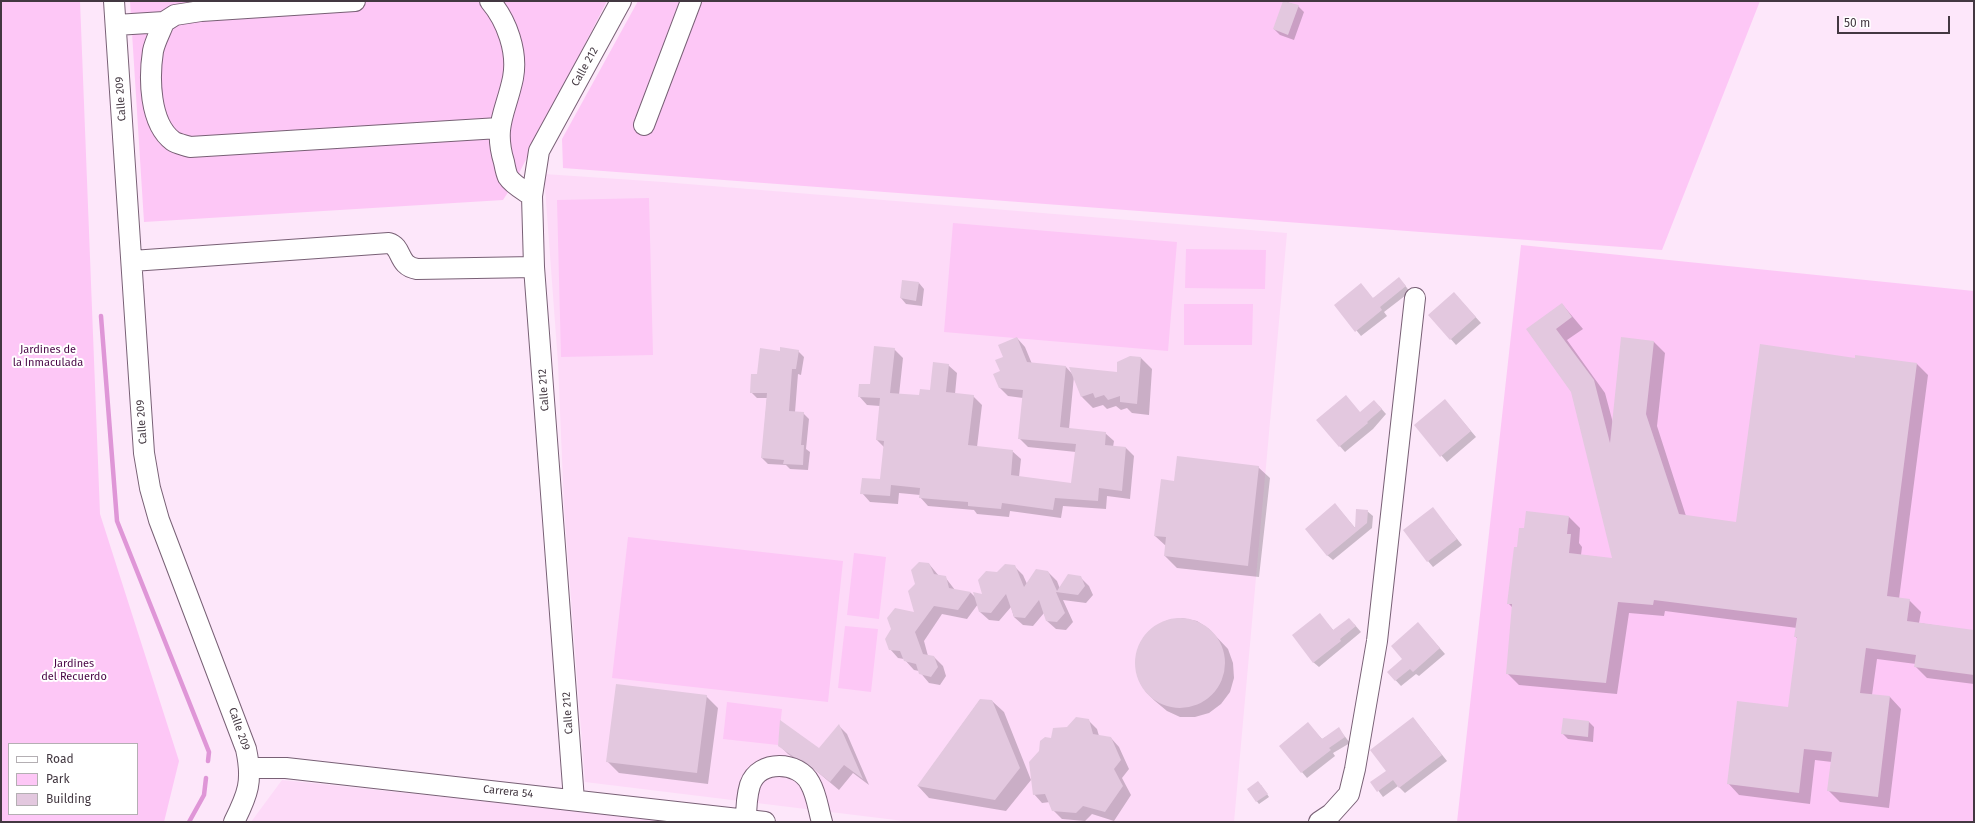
<!DOCTYPE html>
<html>
<head>
<meta charset="utf-8">
<style>
  body { margin:0 }
  #map { position:relative; width:1975px; height:823px; overflow:hidden; background:#fde7fa; font-family:"Fira Sans",sans-serif }
  canvas { display:block }
  .frame { position:absolute; inset:0; border:2px solid #433841; pointer-events:none }
  .legend { position:absolute; left:8px; top:743px; width:130px; height:72px; box-sizing:border-box; background:#fff; border:1px solid #b4afb3; margin:0; padding:5px 7px; list-style:none; font-size:12px; color:#433841 }
  .legend li { display:flex; align-items:center; gap:8px; height:20px }
  .legend b { width:20px; border:1px solid #b4afb3 }
  .scale { position:absolute; left:1837px; top:16px; width:113px; height:18px; box-sizing:border-box; border:2px solid #433841; border-top:0; padding-left:5px; font-size:12px; line-height:14px; white-space:nowrap; color:#433841; -webkit-text-stroke:3px #fff; paint-order:stroke }
</style>
</head>
<body>
<div id="map">
<canvas width="1975" height="823"></canvas>
<div class="frame"></div>
<ul class="legend">
<li><b style="height:5px;background:#fff"></b>Road</li>
<li><b style="height:11px;background:#fdc7f6"></b>Park</li>
<li><b style="height:11px;background:#e3c8df"></b>Building</li>
</ul>
<div class="scale">50 m</div>
</div>
<script>
const ctx = document.querySelector('canvas').getContext('2d');
ctx.lineJoin = 'round';
function fill(path, color) { ctx.fillStyle = color; ctx.fill(path, 'evenodd'); }
function strokePath(path, color, width, dash) { ctx.strokeStyle = color; ctx.lineWidth = width; ctx.lineCap = dash ? 'butt' : 'round'; ctx.setLineDash(dash || []); ctx.stroke(path); }
function write(font, color, halo, rows, align = 'center') {
  ctx.font = font + ' "Fira Sans",sans-serif'; ctx.lineWidth = 4; ctx.setLineDash([]); ctx.textBaseline = 'middle'; ctx.strokeStyle = halo; ctx.fillStyle = color; for (const [text, x, y, turn = 0] of rows) {
    ctx.save(); ctx.translate(x, y); ctx.rotate((+turn || 0) * Math.PI / 180); ctx.textAlign = isNaN(turn) ? turn : align; if (halo) ctx.strokeText(text, 0, 0); ctx.fillText(text, 0, 0); ctx.restore();
  }
}
fill(new Path2D(`
  M544,174L663,182L1287,233L1234,822H912L585,782L564,506L558,363Z
  M282,780L682,822H251Z`), '#fddaf8');
fill(new Path2D(`
  M1,1H80L100,514L179,761L164,822H1ZM9,744H137V814H9Z
  M130,1H607L514,183L503,200L144,222Z
  M638,1H1760L1662,250L563,168L562,139Z
  M649,198L653,355L561,357L557,200Z
  M953,223L1177,242L1168,351L944,332Z
  M1521,245L1974,291V822H1457Z
  M1186,249L1266,250L1265,289L1185,288Z
  M1184,304H1253L1252,345H1184Z
  M628,537L843,561L828,702L612,678Z
  M854,553L886,557L879,619L847,615Z
  M845,626L878,629L871,692L838,688Z
  M727,702L782,709L778,745L723,739Z`), '#fdc7f6');
fill(new Path2D(`
  M1284,1L1298,6L1304,12L1294,40L1280,35L1274,29Z
  M919,283L924,289L922,306L906,304L901,298Z
  M1404,284L1410,292L1384,312L1387,316L1361,336L1336,305L1373,298Z
  M1454,293L1481,323L1456,345L1430,315Z
  M1562,304L1583,329L1567,340L1605,393L1613,423L1622,338L1654,342L1665,353L1657,426L1686,516L1737,523L1855,359L1856,356L1917,364L1928,375L1899,599L1909,600L1921,612L1919,623L1974,631V684L1927,678L1915,666L1916,664L1877,659L1872,695L1890,697L1901,709L1889,808L1840,802L1828,790L1832,762L1815,760L1810,804L1739,795L1728,783L1789,708L1798,639L1795,636L1797,628L1665,611L1664,616L1629,613L1617,694L1519,685L1507,673L1513,608L1508,603L1525,530L1569,517L1580,528L1579,543L1582,547L1581,555L1614,559L1572,392L1528,329Z
  M1017,338L1025,347L1032,364L1066,367L1074,376L1118,373L1141,358L1152,369L1149,415L1132,413L1127,408L1121,410L1116,406L1107,409L1103,405L1093,408L1082,397L1074,376L1069,429L1105,433L1114,441L1113,447L1126,448L1134,456L1130,499L1107,496L1106,509L1063,506L1061,518L1010,511L1009,517L977,514L974,510L928,506L920,497V495L899,493L898,504L870,502L862,493L881,481L884,447L877,440L880,406L867,405L859,396L871,386L894,349L903,358L899,395L920,397L931,391L948,365L957,373L955,394L973,396L982,405L977,447L1012,451L1021,459L1019,477L1072,485L1076,452L1028,447L1020,439L1023,398L1008,396L1000,388L1004,358Z
  M798,351L804,357L801,375L798,374L795,412L803,413L809,419L806,449L810,452L808,470L790,469L786,465L768,464L762,458L767,398H757L751,392L758,375L780,352Z
  M1379,406L1386,414L1373,429L1345,452L1317,420L1360,413Z
  M1450,406L1476,437L1447,462L1415,425Z
  M1258,467L1270,478L1259,577L1177,568L1165,556L1166,546L1155,536L1175,482Z
  M1433,509L1462,545L1433,567L1428,561Z
  M1340,510L1356,529L1367,511L1373,516L1372,528L1333,560L1327,555Z
  M929,564L939,576L945,577L955,590L971,593L975,597L983,595L997,573L1014,566L1023,575L1027,584L1048,572L1057,581L1060,589L1080,577L1089,586L1093,595L1086,603L1063,600L1073,622L1066,630L1056,629L1047,621L1044,613L1033,626L1023,625L1014,617L1011,607L999,621L989,620L980,612L978,604L967,619L942,614L924,641L928,656L934,657L943,666L946,676L940,685L929,683L919,671L914,670L904,659L898,658L890,649L915,613L916,584Z
  M1320,615L1334,631L1354,624L1361,632L1319,667L1313,662Z
  M1182,618L1197,621L1209,629L1228,649L1233,663L1234,678L1230,692L1221,704L1209,713L1195,717H1180L1167,711L1155,701L1146,692L1139,679L1136,665L1138,650L1144,637L1155,627L1168,620Z
  M1418,623L1445,654L1419,676L1416,674L1401,686L1388,672L1404,659Z
  M706,696L718,708L708,784L619,773L607,761Z
  M980,700L992,701L1004,712L1031,780L1006,811L929,798L918,786Z
  M1413,718L1447,761L1405,793L1398,786L1383,797L1372,782L1387,771Z
  M1088,720L1097,729L1099,736L1111,738L1119,747L1129,769L1122,778L1131,795L1114,821L1092,814L1085,821L1062,819L1053,810L1050,802L1042,803L1034,794L1052,739L1067,728Z
  M1589,722L1594,727L1593,742L1568,739L1562,733Z
  M1308,724L1322,739L1339,729L1350,743L1333,753L1335,756L1307,778L1280,746Z
  M839,726L847,734L869,785L853,773L839,790L814,769L803,765L788,754L779,745L819,749Z
  M1261,785L1269,797L1259,804L1248,790Z`), '#0003');
strokePath(new Path2D(`
  M101,316L117,521L209,752L208,761
  M189,822L204,795L206,778`), '#df96d7', 4.5);
fill(new Path2D(`
  M1283,1L1299,5L1288,35L1273,29Z
  M1399,277L1406,286L1380,307L1382,310L1355,332L1334,305L1361,283L1373,298Z
  M902,280L919,282L916,301L900,298Z
  M1454,292L1476,317L1450,340L1428,315Z
  M1562,303L1572,317L1556,329L1594,380L1610,443L1621,337L1654,341L1646,414L1679,514L1736,522L1760,344L1855,358V355L1917,363L1887,596L1910,599L1907,621L1974,630V675L1914,667L1916,655L1866,648L1860,693L1890,696L1878,797L1827,791L1832,752L1804,749L1799,793L1727,784L1737,701L1788,707L1797,637H1794L1797,618L1654,600L1653,605L1618,602L1606,683L1506,674L1512,604H1507L1514,547H1517L1519,528H1524L1526,511L1569,516L1567,534H1571L1569,553L1612,558L1571,392L1526,329Z
  M1017,337L1027,362L1066,366L1060,427L1106,432L1105,445L1126,447L1122,491L1099,488L1098,501L1055,498L1053,510L1002,503L1001,509L968,506V502L919,498L920,488L891,485L890,496L860,494L862,478L880,479L884,441L876,440L880,398L858,397L859,384H870L874,346L895,348L890,393L919,395L920,389L930,390L933,362L949,364L946,392L974,395L968,445L1013,450L1011,475L1071,483L1076,444L1018,439L1023,390L999,388L993,374L1000,371L995,360L1003,357L998,345Z
  M780,347L799,350L796,369H792L789,411L804,412L801,445H804L803,465L783,464L784,460L761,458L767,393H750L751,374H757L760,348L780,351Z
  M1130,356L1141,357L1137,404L1120,402V396L1108,400L1104,395L1095,398L1093,393L1081,397L1069,367L1117,372V362Z
  M1346,395L1360,412L1374,400L1382,409L1367,422L1368,423L1339,447L1316,420Z
  M1445,399L1471,431L1440,457L1414,425Z
  M1177,456L1259,466L1248,566L1164,556L1166,537L1154,536L1161,479L1174,481Z
  M1335,503L1355,528L1356,509L1368,510L1367,523L1327,556L1305,529Z
  M1433,507L1457,539L1427,562L1403,530Z
  M919,562L929,563L934,574L946,576L949,588L971,592L958,610L934,606L915,632L923,654L934,656L938,667L931,677L919,674L916,664L904,661L900,651L889,650L885,639L891,629L887,618L895,608L914,612L908,591L915,584L911,570Z
  M1005,564L1015,565L1024,587L1036,569L1048,571L1057,591L1068,574L1081,576L1085,586L1078,595L1056,592L1065,613L1057,622L1046,621L1039,600L1025,618L1014,617L1006,594L991,613L979,612L973,592L982,594L978,580L986,571L997,572Z
  M1320,613L1333,630L1349,618L1356,626L1340,639L1341,641L1313,663L1292,635Z
  M1135 663a45 45 0 1 1 90 0a45 45 0 1 1-90 0Z
  M1418,622L1440,648L1413,672L1410,669L1395,681L1387,672L1402,659L1391,646Z
  M616,684L707,695L697,773L606,762Z
  M980,699L992,700L1020,768L995,800L917,786Z
  M1076,717L1089,719L1093,734L1111,737L1121,760L1114,769L1123,786L1105,812L1083,806L1076,813L1052,811L1045,794L1033,795L1029,762L1039,751L1040,741L1045,737L1051,738L1053,728L1067,727Z
  M1413,717L1442,755L1399,788L1393,780L1377,792L1370,782L1386,771L1370,750Z
  M1563,718L1589,721L1588,737L1561,734Z
  M780,720L819,748L839,724L863,779L844,765L830,782L804,761L794,757L778,746Z
  M1308,722L1322,739L1339,727L1345,737L1329,748L1331,750L1301,773L1279,746Z
  M1258,781L1268,794L1256,802L1247,789Z`), '#e3c8df');
const minor = new Path2D(`
  M114,1L144,453L150,488L159,520L246,749C253,781 248,794 234,822
  M490,1C507,21 518,52 513,78C506,112 493,126 504,162C505,167 506,173 508,177C513,185 525,191 532,196
  M164,22C161,31 155,41 153,51C149,77 149,123 173,141C177,144 185,145 190,147L499,128
  M116,25L164,22L175,15L201,11L355,1
  M644,125L691,1
  M132,261L389,243C403,247 397,266 417,269L534,267
  M250,768H286L765,822
  M574,800L534,267L532,196L539,151L621,1
  M746,822C746,811 747,795 750,785C759,759 799,761 810,783C817,795 818,809 822,822
  M1319,822L1331,814L1349,794L1355,769L1377,641L1415,298`);
strokePath(minor, '#786075', 22);
strokePath(minor, '#fff', 20);
write('11px', '#433841', '#fff', [
  ["Calle 212",585,67,-61],
  ["Calle 209",121,99,-94],
  ["Calle 212",544,390,-94],
  ["Calle 209",142,422,-94],
  ["Calle 212",568,713,-94],
  ["Calle 209",239,729,71],
  ["Carrera 54",508,792,6]
]);
write('11px', '#470444', '#fff', [
  ["Jardines de",48,350],
  ["la Inmaculada",48,363],
  ["Jardines",74,664],
  ["del Recuerdo",74,677]
]);
</script>
</body>
</html>
